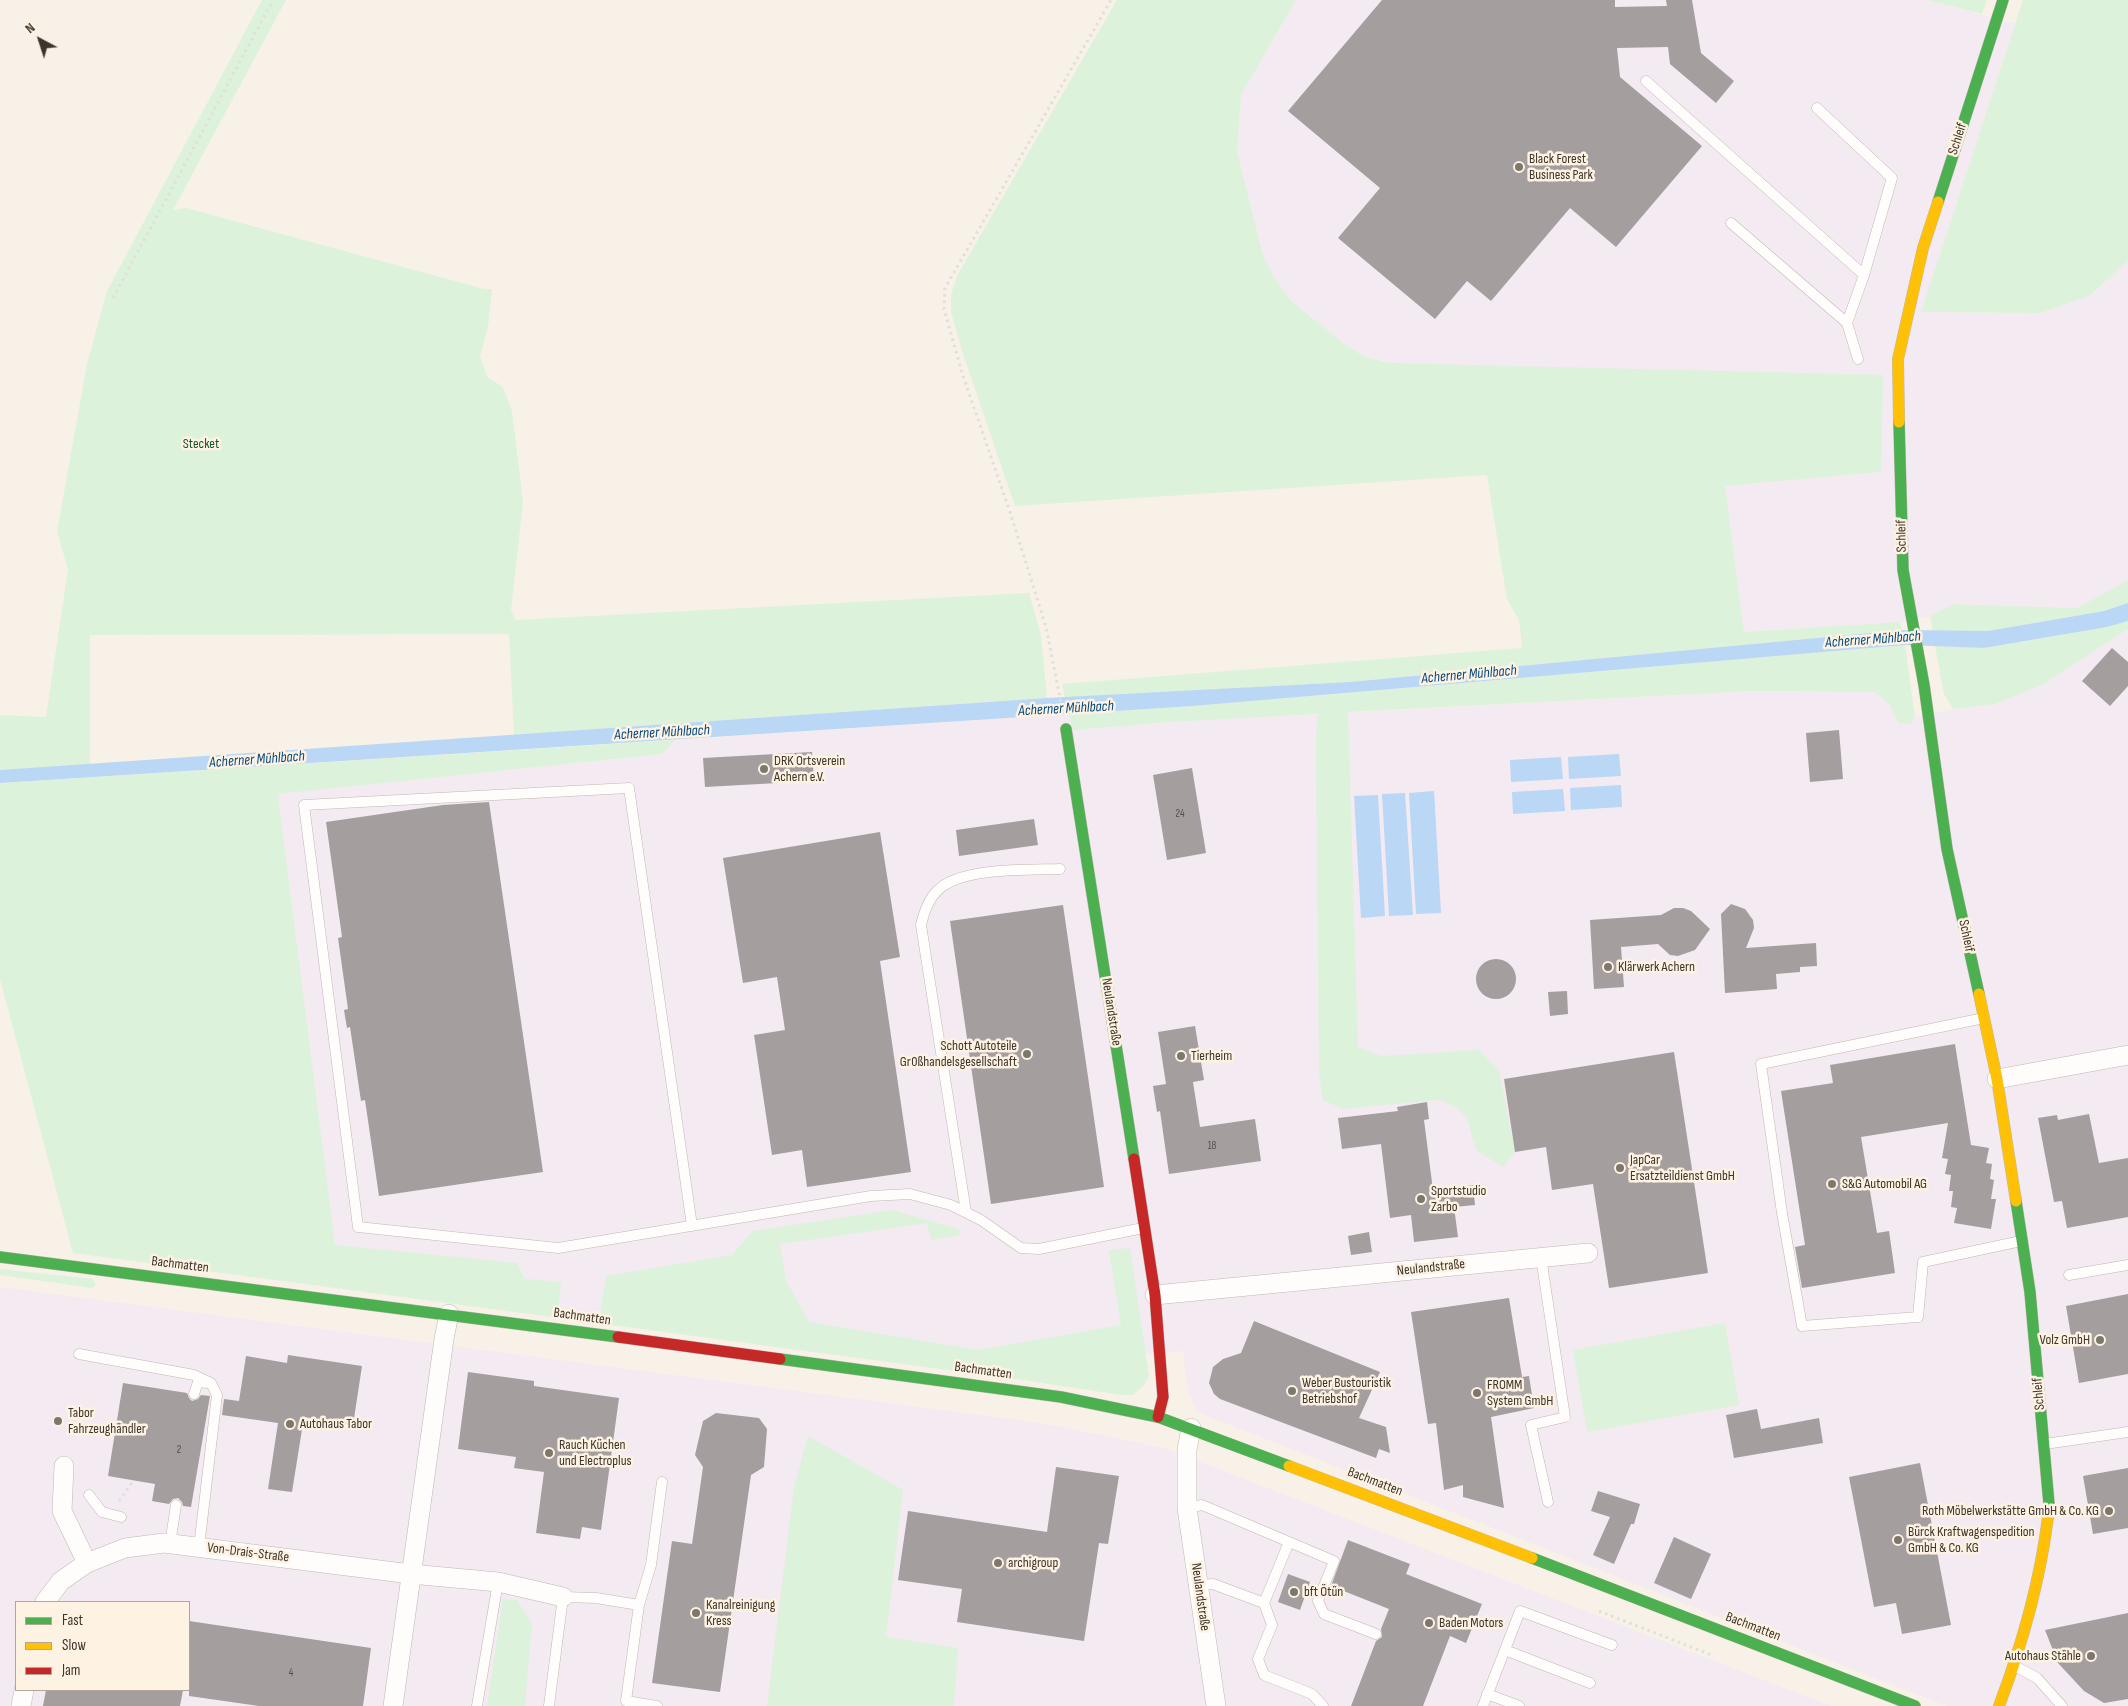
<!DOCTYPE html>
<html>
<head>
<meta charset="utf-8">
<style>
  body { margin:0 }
  #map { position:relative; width:2128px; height:1706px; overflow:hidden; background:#f8f1e8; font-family:"Sofia Sans Condensed",sans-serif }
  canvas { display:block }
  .legend { position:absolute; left:15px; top:1601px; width:175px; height:90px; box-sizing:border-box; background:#fef2e2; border:1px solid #b1a699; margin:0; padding:6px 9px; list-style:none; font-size:15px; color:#3d352b }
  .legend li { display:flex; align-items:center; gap:10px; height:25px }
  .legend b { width:25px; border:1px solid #b1a699 }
  .north { position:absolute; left:15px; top:15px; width:50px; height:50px; -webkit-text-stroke:4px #fef2e2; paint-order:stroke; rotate:320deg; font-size:14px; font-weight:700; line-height:20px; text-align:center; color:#3d352b }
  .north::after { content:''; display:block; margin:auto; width:18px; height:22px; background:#3d352b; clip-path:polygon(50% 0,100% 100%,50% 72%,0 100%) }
</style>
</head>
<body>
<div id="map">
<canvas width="2128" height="1706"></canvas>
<ul class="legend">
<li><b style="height:6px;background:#4caf50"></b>Fast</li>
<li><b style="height:6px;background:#ffc107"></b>Slow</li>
<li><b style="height:6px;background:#c62828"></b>Jam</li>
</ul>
<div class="north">N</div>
</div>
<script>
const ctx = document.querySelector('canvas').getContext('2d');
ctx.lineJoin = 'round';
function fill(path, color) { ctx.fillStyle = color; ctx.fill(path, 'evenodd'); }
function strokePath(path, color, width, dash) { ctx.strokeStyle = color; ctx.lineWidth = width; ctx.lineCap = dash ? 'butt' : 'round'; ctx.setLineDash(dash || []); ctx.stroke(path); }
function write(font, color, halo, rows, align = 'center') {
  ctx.font = font + ' "Sofia Sans Condensed",sans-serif'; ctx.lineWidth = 5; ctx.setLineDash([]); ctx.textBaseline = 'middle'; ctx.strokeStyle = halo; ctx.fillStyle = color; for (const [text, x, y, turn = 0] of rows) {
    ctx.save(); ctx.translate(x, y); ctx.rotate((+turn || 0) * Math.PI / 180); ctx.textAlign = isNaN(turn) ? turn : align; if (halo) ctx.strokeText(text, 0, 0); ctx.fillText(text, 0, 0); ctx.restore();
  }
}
fill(new Path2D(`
  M1296,0H1928L2015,24L1921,312L2040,313L2089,296L2128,261V580L2077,608L1953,604L1930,616L1900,622L1744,632L1725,486L1881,472L1365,357L1344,344L1290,300L1274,277L1263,255L1237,151L1241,95Z
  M2128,629V1706H1949L1941,1704L1197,1412L1187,1387L1183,1351L972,1373L553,1309L335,1245L278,794L662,754L675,740L1069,714L1073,730L1171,722L1752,691L1875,692L1889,704L1898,722L1910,724L1915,717L1953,709L1995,704L2042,685Z
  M0,1287L1041,1423L1164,1448L1831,1706H0ZM16,1602H189V1690H16Z`), '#f4eaf2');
fill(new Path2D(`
  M262,0H286L173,210L186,208L484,289H492L488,327L480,357L488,378L502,386L512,411L523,502L511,610L516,620L1029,593L1041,635L1047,698L514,735L509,634L90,635V765L0,770V715L46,717L68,569L57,532L87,364L107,291Z
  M1117,0H1296L1241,95L1237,151L1263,255L1274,277L1290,300L1344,344L1365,357L1390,363L1883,375L1881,472L1725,486L1744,632L1900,622L1902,630L1351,682L1065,698L1062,684L1522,648L1519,620L1507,599L1487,475L1015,506L962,351L951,312V294L958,274Z
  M1928,0H1987L1982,14Z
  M2023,0H2128V261L2089,296L2040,313L1921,312Z
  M2128,580V603L2104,611L1988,631H1933L1930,616L1953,604L2077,608Z
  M2128,621V629L2042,685L1995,704L1953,709L1944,694L1935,646L1984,648L2107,627Z
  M1905,645L1915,717L1910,724L1898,723L1889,704L1875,692L1752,691L1348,712L1358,1047L1381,1056L1479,1050L1499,1071L1515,1152L1503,1167L1476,1150L1467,1118L1456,1107L1439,1100L1343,1109L1323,1100L1319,1072L1316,737L1318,714L1171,722L1073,730L1069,714L1193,706Z
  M675,740L662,754L278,794L335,1245L517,1263L525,1279L561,1282L558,1311L600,1315L606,1276L732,1255L753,1231L893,1210L961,1230L959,1235L931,1240L927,1223L780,1244L786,1281L809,1322L978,1350L1121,1325L1109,1250L1130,1248L1149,1376L1145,1384L1133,1395H1121L1023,1380L73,1253L0,979V783Z
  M0,1269L93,1279L96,1285L92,1288L0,1275Z
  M1725,1323L1739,1405L1587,1432L1573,1350Z
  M808,1436L903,1490L886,1637L958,1648L954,1706H767L794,1487Z
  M503,1599L517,1600L532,1624L525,1706H487Z`), '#dcf2db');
fill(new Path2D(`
  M2128,603V621L2107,627L1984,648L1905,645L1193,706L0,783V770L1047,698L1350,682L1902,630L1988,631L2104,611Z
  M1619,754L1621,776L1569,779L1568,757Z
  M1561,757L1563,779L1511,782L1510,760Z
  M1621,785L1622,807L1571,810L1570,788Z
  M1563,789L1565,811L1513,814L1512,792Z
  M1434,791L1441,913L1416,914L1409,793Z
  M1405,793L1413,915L1389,916L1382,794Z
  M1378,795L1385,916L1361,918L1354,796Z`), '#bad7f5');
fill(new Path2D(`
  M1382,0H1615V7L1667,6L1666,0H1692L1701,53L1734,81L1716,103L1670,64L1668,47L1617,48L1620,77L1702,146L1616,247L1570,208L1491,301L1467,281L1435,319L1338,238L1380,188L1288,111Z
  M2112,648L2128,662V686L2110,706L2082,681Z
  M1839,730L1843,779L1810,782L1806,733Z
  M812,752L814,781L705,787L703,758Z
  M1192,768L1206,853L1167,860L1153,775Z
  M489,802L543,1172L379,1196L365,1100L361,1101L350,1027L347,1028L344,1010L348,1009L338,938L342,937L326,822L443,805Z
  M1034,819L1038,845L959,856L956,830Z
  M880,832L900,957L880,961L911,1172L807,1187L802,1150L772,1155L754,1035L785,1030L777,977L743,983L723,858Z
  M1731,904L1745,909L1753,920L1754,928L1746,948L1816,943L1817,966L1800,967V972L1776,974L1777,989L1725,993L1721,914Z
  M1063,905L1104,1187L991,1204L950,921Z
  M1674,908H1683L1691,911L1710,929L1695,950L1678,956L1670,955L1658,944L1621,947L1624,987L1594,989L1590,920L1661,915Z
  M1476 979a20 20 0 1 1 40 0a20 20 0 1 1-40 0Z
  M1567,991L1568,1014L1550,1016L1548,992Z
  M1195,1026L1204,1080L1193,1082L1200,1127L1255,1119L1261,1161L1169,1174L1160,1111L1157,1112L1153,1086L1166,1084L1158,1032Z
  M1955,1044L1971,1145L1989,1148L1986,1163L1992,1164L1990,1179L1994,1180L1991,1199H1996L1991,1229L1954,1223L1957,1208L1951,1207L1953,1191H1949L1951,1175L1945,1174L1948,1159L1942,1158L1948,1123L1861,1137L1877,1233L1889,1231L1895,1273L1802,1288L1795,1247L1805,1245L1781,1091L1833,1083L1830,1065Z
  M1674,1052L1708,1273L1609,1288L1593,1184L1552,1190L1546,1147L1515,1152L1504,1079Z
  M1427,1102L1429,1119L1424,1120L1433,1190L1473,1185L1475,1205L1454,1207L1458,1237L1414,1242L1411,1215L1390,1218L1381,1144L1342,1149L1338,1118L1398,1111L1397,1107Z
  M2089,1114L2099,1163L2128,1158V1217L2067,1228L2062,1201L2054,1202L2038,1118L2057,1115L2058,1120Z
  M1369,1232L1372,1252L1351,1255L1348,1236Z
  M2128,1294V1374L2079,1383L2066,1306Z
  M1509,1298L1522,1377L1529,1376L1534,1408L1491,1417L1504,1508L1463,1497V1485L1444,1490L1436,1423L1428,1424L1411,1312Z
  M1254,1321L1380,1372L1359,1418L1386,1427L1390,1453L1379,1449L1376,1458L1220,1399L1214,1394L1209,1383L1213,1367L1223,1359L1241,1353Z
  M288,1355L362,1366L353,1425L304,1417L292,1492L268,1489L278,1423L222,1415L224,1399L239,1401L246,1356L287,1363Z
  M468,1372L534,1381V1386L619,1398L601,1530L582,1527L580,1539L536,1533L544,1472L514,1468L516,1457L458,1449Z
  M123,1383L187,1393L189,1398L192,1401L198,1399L201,1395L210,1396L191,1507L183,1506L182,1502L178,1498L173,1499L169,1504L152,1501L155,1484L108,1476Z
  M1757,1409L1761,1429L1819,1418L1823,1443L1734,1458L1726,1415Z
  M716,1413L759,1418L767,1429L764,1467L751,1475L720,1692L652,1683L672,1541L692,1544L703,1467L695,1455L703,1421Z
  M1920,1463L1951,1625L1902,1634L1896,1603L1874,1607L1849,1477Z
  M1056,1467L1119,1476L1108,1544L1099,1543L1084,1641L957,1622L962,1589L898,1580L908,1511L1047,1532Z
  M2128,1468V1528L2093,1534L2083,1476Z
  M1598,1491L1640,1504L1634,1524H1631L1614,1564L1593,1555L1610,1517L1591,1511Z
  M1674,1537L1711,1554L1691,1599L1654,1583Z
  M1348,1540L1410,1564L1406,1574L1482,1604L1466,1643L1450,1636L1423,1706H1351L1376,1641L1382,1637L1381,1629L1389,1609L1331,1586Z
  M1288,1574L1310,1582L1300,1610L1278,1602Z
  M2128,1613V1699L2104,1703L2084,1691L2058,1663L2045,1630Z
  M189,1621L371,1648L363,1706H259L189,1696Z
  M46,1690H183L180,1706H43Z`), '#a49e9f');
const lane = new Path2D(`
  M1646,81L1864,275
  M1731,223L1847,323L1864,275L1892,178L1817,108
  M1847,323L1858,359
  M1984,1018L1761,1064L1782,1213L1802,1326L1918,1317L1923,1262L2021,1241
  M966,1212L921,925C924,912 928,900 937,891C960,867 1028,870 1060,869
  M692,1226L629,788L304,805L358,1227L558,1248L871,1196L910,1194L951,1205L981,1220L1021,1248L1039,1249L1143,1228
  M1541,1257L1565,1417L1531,1425L1548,1502
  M2069,1275L2128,1265
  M79,1354L194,1375L211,1383L217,1395L199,1547
  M194,1394L198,1382L208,1383
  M2045,1444L2128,1432
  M89,1495L102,1512L121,1517
  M1187,1508L1202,1505L1334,1561L1318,1601L1324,1614L1376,1634
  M170,1544L176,1505
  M1198,1585L1213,1584L1264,1603L1272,1625L1258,1659L1264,1675L1312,1694L1323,1706
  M1264,1603L1289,1542
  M1505,1650L1590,1683
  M2015,1666L2037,1678L2062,1706
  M1487,1694L1519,1706
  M477,1706L498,1582
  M549,1706L563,1597L596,1598L639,1605
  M657,1706L626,1701L639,1605L651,1565L662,1482
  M1483,1706L1520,1611L1612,1645`);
const street = new Path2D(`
  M1997,1079L2128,1055
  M1155,1295L1588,1253
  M1191,1428L1187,1450V1508L1216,1706
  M64,1466L62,1511L87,1563
  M45,1602L61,1581L87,1563L125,1548L164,1543L411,1574L498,1582L563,1597
  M21,1706L24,1690
  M393,1706L444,1339L449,1314`);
const fast = new Path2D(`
  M1938,202L2003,0
  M1899,422L1903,570L1924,685L1947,849L1979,994
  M1066,729L1134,1159
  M2016,1201L2030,1292L2049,1504L2048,1517
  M0,1257L618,1337
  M780,1359L1061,1397L1158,1417L1289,1466
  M1532,1558L1915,1706`);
const slow = new Path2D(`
  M1899,422L1898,359L1923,248L1938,202
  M1979,994L1997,1079L2016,1201
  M1289,1466L1532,1558
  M1999,1706C2022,1645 2040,1582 2048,1517`);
const jam = new Path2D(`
  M1134,1159L1155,1295L1163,1397L1158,1417
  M618,1337L780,1359`);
strokePath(lane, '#bfb8af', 11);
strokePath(street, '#bfb8af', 20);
strokePath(fast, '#bfb8af', 12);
strokePath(slow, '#bfb8af', 12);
strokePath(jam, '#bfb8af', 12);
strokePath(new Path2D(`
  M113,298L273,0
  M1062,708L1046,627L1011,515L962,373L944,309L945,288L1111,0
  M119,1501L133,1481
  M1599,1611L1714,1656`), '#e1dfdc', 3, [2.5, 4]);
strokePath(lane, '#fefdfc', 10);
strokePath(street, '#fefdfc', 19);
strokePath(fast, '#4caf50', 11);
strokePath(slow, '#ffc107', 11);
strokePath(jam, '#c62828', 11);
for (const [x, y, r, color] of [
  [1519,167,5,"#7e776d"],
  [764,769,5,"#7e776d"],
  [1608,967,5,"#7e776d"],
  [1027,1054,5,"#7e776d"],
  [1181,1056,5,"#7e776d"],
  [1620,1168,5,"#7e776d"],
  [1832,1184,5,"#7e776d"],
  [1421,1199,5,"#7e776d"],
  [2100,1340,5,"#7e776d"],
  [1292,1391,5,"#7e776d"],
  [1477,1393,5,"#7e776d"],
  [58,1421,5,"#7e776d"],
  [290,1424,5,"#7e776d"],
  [549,1453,5,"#7e776d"],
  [2109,1511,5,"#7e776d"],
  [1898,1540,5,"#7e776d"],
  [998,1563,5,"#7e776d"],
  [1294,1592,5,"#7e776d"],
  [696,1613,5,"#7e776d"],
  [1429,1623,5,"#7e776d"],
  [2091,1656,5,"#7e776d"]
]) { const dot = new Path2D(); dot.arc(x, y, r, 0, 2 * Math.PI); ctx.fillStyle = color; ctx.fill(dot); strokePath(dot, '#fef2e2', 2); }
write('11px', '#574f48', null, [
  ["24",1180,814],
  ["18",1212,1146],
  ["2",179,1450],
  ["4",291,1673]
]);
write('14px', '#3d352b', '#fef2e2', [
  ["Schleif",1958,139,-72],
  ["Schleif",1902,536,-91],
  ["Schleif",1966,936,78],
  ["Neulandstraße",1111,1012,81],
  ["Bachmatten",180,1265,7],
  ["Neulandstraße",1431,1268,-6],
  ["Bachmatten",582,1317,8],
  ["Bachmatten",983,1371,8],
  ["Schleif",2039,1394,-95],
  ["Bachmatten",1375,1482,21],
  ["Von-Drais-Straße",248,1553,7],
  ["Neulandstraße",1200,1597,82],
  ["Bachmatten",1753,1627,21]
]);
write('14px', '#3d352b', '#fef2e2', [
  ["Black Forest",1529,159],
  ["Business Park",1529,175],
  ["DRK Ortsverein",774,761],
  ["Achern e.V.",774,777],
  ["Klärwerk Achern",1618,967],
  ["Schott Autoteile",1017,1046,"right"],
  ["Gr0ßhandelsgesellschaft",1017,1062,"right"],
  ["Tierheim",1191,1056],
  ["JapCar",1630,1160],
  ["Ersatzteildienst GmbH",1630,1176],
  ["S&G Automobil AG",1842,1184],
  ["Sportstudio",1431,1191],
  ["Zarbo",1431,1207],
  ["Volz GmbH",2090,1340,"right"],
  ["Weber Bustouristik",1302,1383],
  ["Betriebshof",1302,1399],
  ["FROMM",1487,1385],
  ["System GmbH",1487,1401],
  ["Tabor",68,1413],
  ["Fahrzeughändler",68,1429],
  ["Autohaus Tabor",300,1424],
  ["Rauch Küchen",559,1445],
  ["und Electroplus",559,1461],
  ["Roth Möbelwerkstätte GmbH & Co. KG",2099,1511,"right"],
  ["Bürck Kraftwagenspedition",1908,1532],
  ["GmbH & Co. KG",1908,1548],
  ["archigroup",1008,1563],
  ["bft Ötün",1304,1592],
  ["Kanalreinigung",706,1605],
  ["Kress",706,1621],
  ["Baden Motors",1439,1623],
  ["Autohaus Stähle",2081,1656,"right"]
], 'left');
write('14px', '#15542e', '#fef2e2', [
  ["Stecket",201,444]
]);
write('italic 15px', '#034981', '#fef2e2', [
  ["Acherner Mühlbach",1873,640,-4],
  ["Acherner Mühlbach",1469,675,-5],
  ["Acherner Mühlbach",1066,709,-3],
  ["Acherner Mühlbach",662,733,-3],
  ["Acherner Mühlbach",257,760,-4]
]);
</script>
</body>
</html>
